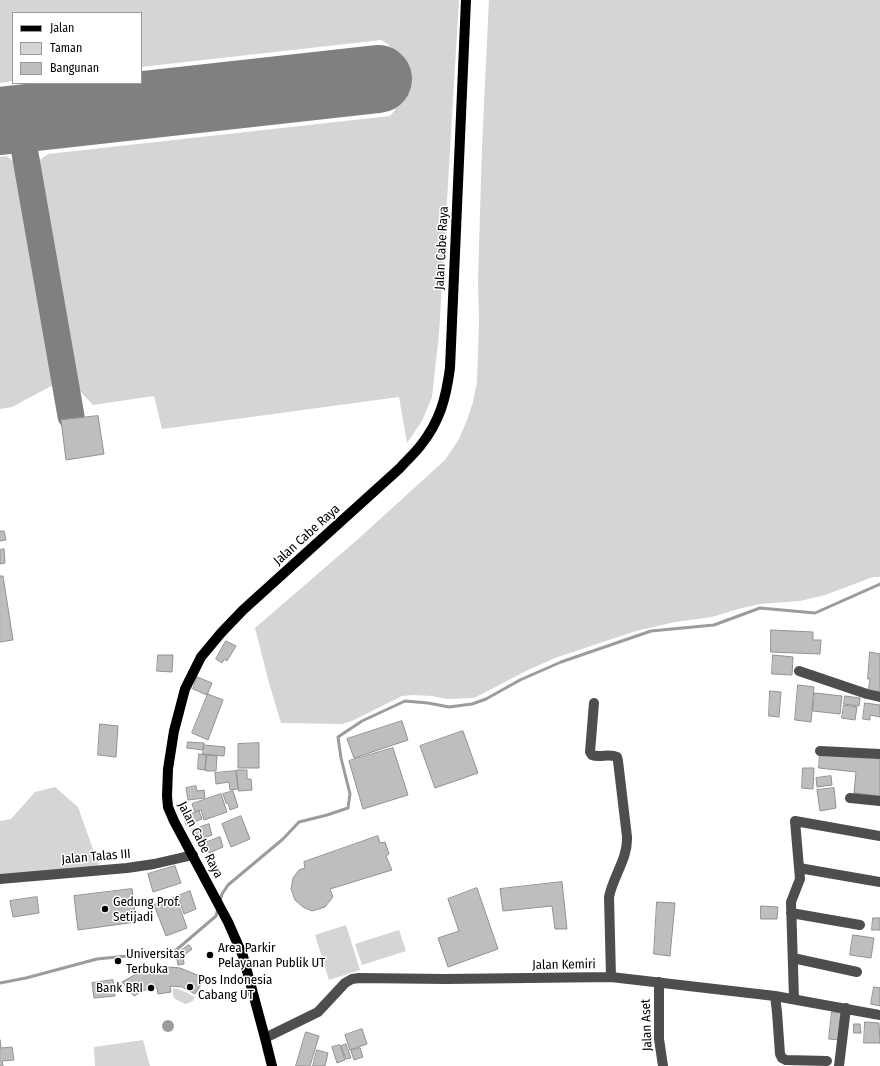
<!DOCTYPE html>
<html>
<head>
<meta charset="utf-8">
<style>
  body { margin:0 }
  #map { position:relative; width:880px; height:1066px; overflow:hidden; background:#fff; font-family:"Fira Sans Condensed",sans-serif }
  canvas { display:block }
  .legend { position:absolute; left:12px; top:12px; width:130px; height:72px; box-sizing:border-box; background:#fff; border:1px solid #999; margin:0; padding:5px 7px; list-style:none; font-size:12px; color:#000 }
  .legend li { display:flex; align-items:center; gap:8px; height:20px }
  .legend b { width:20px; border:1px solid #999 }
</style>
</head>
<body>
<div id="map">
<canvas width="880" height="1066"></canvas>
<ul class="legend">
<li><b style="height:5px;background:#000"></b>Jalan</li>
<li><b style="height:11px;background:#d5d5d5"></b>Taman</li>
<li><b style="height:11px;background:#bebebe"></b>Bangunan</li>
</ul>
</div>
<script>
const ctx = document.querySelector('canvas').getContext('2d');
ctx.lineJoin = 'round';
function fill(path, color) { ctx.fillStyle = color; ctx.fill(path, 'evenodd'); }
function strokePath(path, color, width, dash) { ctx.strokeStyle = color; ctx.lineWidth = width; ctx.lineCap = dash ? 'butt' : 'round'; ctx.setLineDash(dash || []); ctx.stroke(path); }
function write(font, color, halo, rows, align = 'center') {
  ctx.font = font + ' "Fira Sans Condensed",sans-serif'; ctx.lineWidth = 3; ctx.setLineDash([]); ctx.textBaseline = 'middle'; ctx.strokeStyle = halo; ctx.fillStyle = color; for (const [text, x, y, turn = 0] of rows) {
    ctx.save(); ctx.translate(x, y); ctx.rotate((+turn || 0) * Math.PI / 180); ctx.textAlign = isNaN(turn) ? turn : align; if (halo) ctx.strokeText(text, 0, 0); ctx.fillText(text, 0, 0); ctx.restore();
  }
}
fill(new Path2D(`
  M0,0H459L439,334L432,397L422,421L407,443L399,397L162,429L154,396L93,405L78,389L37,162L48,154L390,116L395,110L389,45L381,40L141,67V13H13V81L0,83Z
  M489,0H880V577H873L825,595L800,601L760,604L738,609L712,617L675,622L636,631L555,658L528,670L474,698L447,699L432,696L413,695L402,696L352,721L342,724L281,723L269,683L255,628L357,540L445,460L459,439L467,420L473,402L477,382L479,322L478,280L482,147Z
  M6,156L20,166L55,384L12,407L0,409V157Z
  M55,787L78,807L100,869L0,876V821L11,819L35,792Z
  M346,925L360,970L329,980L315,935Z
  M399,930L406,951L362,965L355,944Z
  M173,988L181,990L195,997L193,1001L186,1004C176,999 172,1001 173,988Z
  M143,1040L150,1066H95L94,1047Z`), '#d5d5d5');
fill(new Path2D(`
  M162 1026a6 6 0 1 1 12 0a6 6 0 1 1-12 0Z`), '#9c9c9c');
strokePath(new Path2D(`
  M220,901L222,894L228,885L283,839L299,822L327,815L348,808L350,794L341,758L338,737L362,721L405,701L428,703L449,707L472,704L486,699L520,680L561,662L651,631L714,625L760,608L815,613L880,584
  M0,983L26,978L97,959L137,955L168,957L216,916L218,908`), '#9c9c9c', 3);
strokePath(new Path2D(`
  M19,119L71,416`), '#808080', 27);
strokePath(new Path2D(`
  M0,121L378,79`), '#808080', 68);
const building = new Path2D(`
  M98,416L104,454L66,460L61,420Z
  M0,531H4L6,540L0,541Z
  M4,549L5,563L0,564V550Z
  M0,576H3L13,640L0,642Z
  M771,630L813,632V640H821L820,654L771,652Z
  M226,641L236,646L227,661L224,659L222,663L216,659Z
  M870,652L880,654V695L868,693L870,679H868Z
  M158,655H173L172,672L157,671Z
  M773,655L793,657L792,675L772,674Z
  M197,677L212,683L207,695L193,689Z
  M798,685L814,687L811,722L795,720Z
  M770,691L781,692L779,717L769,716Z
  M815,693L842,696L840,714L813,711Z
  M208,694L223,700L208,740L192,733Z
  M845,696L860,698L859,706L844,704Z
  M865,703L880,705V717L870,715V720L863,719Z
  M844,705L857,707L855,720L842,718Z
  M402,721L408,740L354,758L347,739Z
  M100,724L118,726L116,757L98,755Z
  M463,731L478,773L435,788L420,746Z
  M188,742L204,743L203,750L187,748Z
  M259,743V768H238V744Z
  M204,745L225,747L224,756L203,754Z
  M393,748L408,795L363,809L349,761Z
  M820,752L880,758V796L854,793L856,772L819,768Z
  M199,754L206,755L205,770L198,769Z
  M207,755L217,756L216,771H206Z
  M803,768H814L813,789L802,788Z
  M237,770H247V779H251L252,790L239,791Z
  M236,771L238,789L230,790L229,782L216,784L215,773Z
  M831,776L832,785L817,787L816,778Z
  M196,786L197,791L204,790L205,798L188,800L186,788Z
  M834,788L836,808L820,811L817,790Z
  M233,791L238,807L230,810L228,803H226L223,794Z
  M221,794L227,812L204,820L201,810L195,812L192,804Z
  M199,811L202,819L186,825L184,817Z
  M241,816L250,839L231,847L222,824Z
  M209,824L212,835L196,841L192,830Z
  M378,836L380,843L385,842L389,854L386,856L392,870L330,889L333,897L325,907L312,911L303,907L295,900L291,889L293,878L299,870L305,868L304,862Z
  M220,837L223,847L209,853L205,843Z
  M175,866L181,883L153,892L148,874Z
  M562,882L567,929H555L552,906L503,911L500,889Z
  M477,888L498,949L448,967L438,938L459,931L448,899Z
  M132,889L136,922L78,930L74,896Z
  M190,891L196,909L184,914L178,896Z
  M37,897L39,913L13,917L10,901Z
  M176,897L187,928L166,936L154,905Z
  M657,902L675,903L670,956L654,954Z
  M761,906L778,907L777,919H761Z
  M873,918H880V930H872Z
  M853,935L874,938L871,958L850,955Z
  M189,945L192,949L183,956L184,964L178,965L176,954Z
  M158,966L180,968L205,978L195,994L182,987L170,986L171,992L158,994L157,988L145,990L134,996L122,982L138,973Z
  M113,980L115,996L94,998L92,983Z
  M874,987L880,988V1006L871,1004Z
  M832,1012L843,1013L840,1040L829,1039Z
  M865,1022L879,1023L880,1043H864Z
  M854,1024H860L861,1033H854Z
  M362,1029L367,1044L350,1050L345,1035Z
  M306,1032L319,1036L310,1066H296Z
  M0,1040L1,1048L12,1047L14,1060L2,1061L3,1066H0Z
  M346,1044L351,1058L346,1059L341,1046Z
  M340,1045L345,1060L337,1063L332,1047Z
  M360,1048L363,1057L354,1060L351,1051Z
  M317,1050L328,1053L325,1066H313Z`);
fill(building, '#bebebe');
strokePath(building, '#929292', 1);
strokePath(new Path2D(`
  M799,671L867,694L880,697
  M594,703L590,752L592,755C600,758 609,753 617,757L618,761L627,837C628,859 613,876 609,897L611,977
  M820,751L880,754
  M850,798L880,801
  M799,868L880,882
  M0,879L127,868L154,864L193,855
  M791,913L860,925
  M793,958L857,972
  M659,982V1039L663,1066
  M775,996L777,1012L780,1054L782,1058L786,1060L827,1061
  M794,999L791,902L800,879L795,821L880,836
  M265,1038L318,1012L345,983L352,979L359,978L446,979L611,977L775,996L880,1015
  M839,1066L846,1008`), '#4e4e4e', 10);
strokePath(new Path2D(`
  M272,1066L265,1038L243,956L228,922L174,821L168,807L167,796L168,769L174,731L185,689L201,657L221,633L243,610L400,468C407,460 415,453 421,445C440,421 446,398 450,368L466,0`), '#000', 10);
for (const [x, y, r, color] of [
  [105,909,4,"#000"],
  [210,955,4,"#000"],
  [118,961,4,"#000"],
  [190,987,4,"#000"],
  [151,988,4,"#000"]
]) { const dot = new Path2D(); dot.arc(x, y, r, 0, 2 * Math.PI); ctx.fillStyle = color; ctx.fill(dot); strokePath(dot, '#fff', 1.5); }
write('13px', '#000', '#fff', [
  ["Jalan Cabe Raya",442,248,-87],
  ["Jalan Cabe Raya",307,535,-42],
  ["Jalan Cabe Raya",200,840,63],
  ["Jalan Talas III",96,857,-5],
  ["Jalan Kemiri",564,965,-1],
  ["Jalan Aset",647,1025,-92]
]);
write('13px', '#000', '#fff', [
  ["Gedung Prof.",113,902],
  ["Setijadi",113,917],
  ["Area Parkir",218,948],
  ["Pelayanan Publik UT",218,963],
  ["Universitas",126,954],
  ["Terbuka",126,969],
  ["Pos Indonesia",198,980],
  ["Cabang UT",198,995],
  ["Bank BRI",143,988,"right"]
], 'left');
</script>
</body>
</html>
